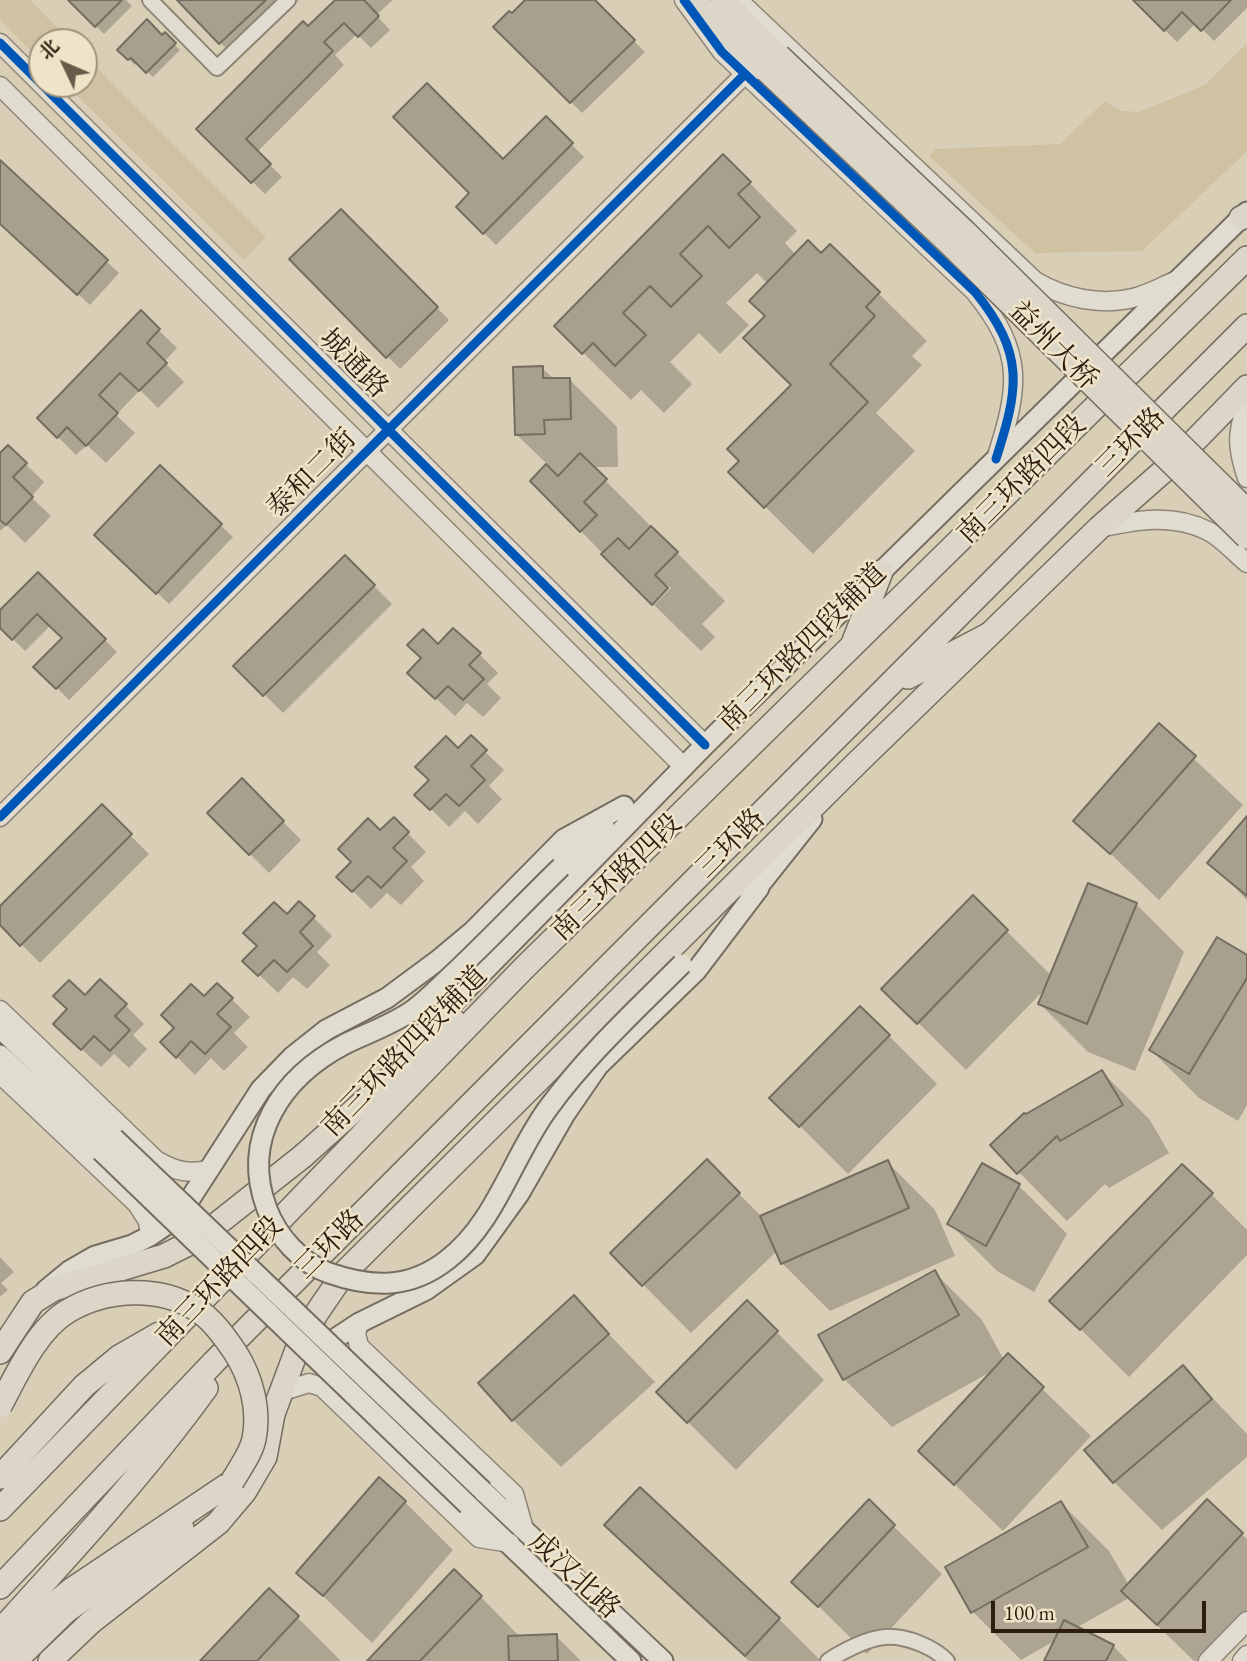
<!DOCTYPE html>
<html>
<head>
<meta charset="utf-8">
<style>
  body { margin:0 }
  #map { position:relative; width:1247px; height:1661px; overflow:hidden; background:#d9cfb7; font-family:"EB Garamond","Noto Serif SC",serif }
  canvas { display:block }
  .north { position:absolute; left:28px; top:28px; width:70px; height:70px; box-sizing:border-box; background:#efe4c7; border:2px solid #a1947e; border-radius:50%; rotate:314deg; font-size:19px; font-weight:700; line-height:28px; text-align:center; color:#2d1c10 }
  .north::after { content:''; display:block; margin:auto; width:24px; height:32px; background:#695b4a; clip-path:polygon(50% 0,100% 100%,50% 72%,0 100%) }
  .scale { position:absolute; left:991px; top:1601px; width:215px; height:32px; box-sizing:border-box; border:4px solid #2d1c10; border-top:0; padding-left:9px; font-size:21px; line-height:24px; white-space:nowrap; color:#2d1c10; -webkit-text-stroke:5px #efe4c7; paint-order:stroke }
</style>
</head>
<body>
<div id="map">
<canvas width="1247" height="1661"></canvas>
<div class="north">北</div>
<div class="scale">100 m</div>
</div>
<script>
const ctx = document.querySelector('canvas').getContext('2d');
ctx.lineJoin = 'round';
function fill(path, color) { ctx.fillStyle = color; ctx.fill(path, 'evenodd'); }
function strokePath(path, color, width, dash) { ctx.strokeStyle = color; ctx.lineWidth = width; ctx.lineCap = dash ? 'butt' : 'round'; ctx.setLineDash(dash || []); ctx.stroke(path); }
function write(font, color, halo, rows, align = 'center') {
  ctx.font = font + ' "EB Garamond","Noto Serif SC",serif'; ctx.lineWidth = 5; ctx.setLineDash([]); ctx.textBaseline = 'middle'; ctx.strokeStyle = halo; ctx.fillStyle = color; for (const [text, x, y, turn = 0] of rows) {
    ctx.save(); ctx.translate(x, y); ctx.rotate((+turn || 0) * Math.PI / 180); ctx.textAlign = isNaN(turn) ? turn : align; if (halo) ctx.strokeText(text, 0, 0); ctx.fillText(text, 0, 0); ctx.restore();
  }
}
fill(new Path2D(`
  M0,0H30L71,42H42V62L0,20Z
  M1247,43V151L1142,251L1035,253L929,156L936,149L1060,144L1105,101L1121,111L1139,112L1205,85Z
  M84,55L266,237L244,260L65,84H84Z`), '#cfc1a1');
fill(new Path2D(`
  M69,0H126L132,6L104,34Z
  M180,0H299L287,11L283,7L232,55Z
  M337,0H393L376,15L390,30L371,48L357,34L335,55L344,65L257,152L282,177L265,194L199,129Z
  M528,0H593L645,52L582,113L495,27Z
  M1135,0H1247V8L1214,41L1196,23L1177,42Z
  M165,35L180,50L153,77L137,62L135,65L119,50Z
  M546,119L584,157L496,245L458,207Z
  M723,156L797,231L785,243L796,255L821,256L830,246L927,341L912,356L922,365L876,413L915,451L813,554L730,472L741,461L793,385L767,316L768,284L757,273L726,303L749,325L720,354L699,333L670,362L692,384L664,413L641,390L631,400L556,326Z
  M0,163L119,273L90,305L0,223Z
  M341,211L449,320L400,369L292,259Z
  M141,313L177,348L164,362L184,382L158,408L140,390L116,415L135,433L106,463L87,445L76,455L39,418Z
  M542,368L555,380L569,379L617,427L618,467H592L725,601L702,624L715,637L701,651L654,605L671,588L668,586L651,603L532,481L548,465L517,435Z
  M8,447L44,482L31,497L51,516L25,543L7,525L0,531V456Z
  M160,468L233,537L169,604L96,534Z
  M345,557L392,604L283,713L236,666Z
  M38,574L117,652L69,700L36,667L64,638L51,625L25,651L0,626V613Z
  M438,646L479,654L498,673L487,684L501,698L483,717L467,703L455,716L428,691Z
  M1159,726L1243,805L1159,900L1075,820Z
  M471,738L504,770L489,786L502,799L478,824L465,811L449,827L417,795Z
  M242,780L301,840L269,873L209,813Z
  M102,807L149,854L40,963L0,923V909Z
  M1247,818V900L1210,862Z
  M394,819L426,852L411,867L424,881L401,905L387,893L371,909L339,877Z
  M973,898L1052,976L1136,904L1184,952L1135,1071L1088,1052L1040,1004L1046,988L966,1070L884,989Z
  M299,903L332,936L317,952L330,965L307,989L293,977L278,993L245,961Z
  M1247,957V1105L1238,1121L1199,1098L1151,1050Z
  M217,985L250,1017L234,1033L248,1047L224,1071L211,1058L195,1075L162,1042Z
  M85,997L125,1005L144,1024L133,1035L147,1049L129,1068L114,1054L101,1067L74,1042Z
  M861,1008L937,1084L848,1174L772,1098Z
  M1102,1072L1150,1120L1169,1153L1109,1188L1105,1184L1067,1221L992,1145Z
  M707,1162L762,1217L887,1162L935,1210L955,1256L830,1311L782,1263L777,1251L691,1333L612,1253Z
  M982,1165L1019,1186L1067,1234L1034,1292L997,1271L950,1224Z
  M1211,1194L1247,1230V1255L1129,1377L1052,1301Z
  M0,1257L14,1272L1,1283L8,1290L0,1297Z
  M934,1272L982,1320L1004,1360L1008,1356L1091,1436L1003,1531L920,1451L994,1370L892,1427L844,1379Z
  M574,1298L655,1382L561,1467L513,1420Z
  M747,1302L824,1380L736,1470L658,1392Z
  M1183,1367L1247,1434V1457L1162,1530L1114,1482L1087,1450Z
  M640,1489L779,1619L821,1661H749L654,1573L606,1525Z
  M1207,1501L1247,1539V1627L1215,1661H1194L1129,1598L1076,1628L1113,1646L1128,1661H1046L1056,1640L1021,1660L973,1612L947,1568L1061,1503L1109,1551L1129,1585Z
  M405,1502L453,1550L372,1643L298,1572Z
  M869,1502L942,1574L867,1654L793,1581Z
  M481,1597L520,1637L556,1636L581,1661H369Z
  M297,1617L341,1661H203Z`), '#0003');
const building = new Path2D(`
  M68,0H122L95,27Z
  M177,0H266L219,44Z
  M335,0H364L379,16L358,37L344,23L324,42L333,51L246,139L271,164L251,183L196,129L303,21L308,26Z
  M525,0H595L635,40L570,103L493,27L509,11L512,13Z
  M1133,0H1231L1201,31L1182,12L1164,31Z
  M147,19L162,35L165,32L176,43L146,73L131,58L128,60L117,50Z
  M427,83L503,159L546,116L573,143L483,234L456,207L469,193L393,117Z
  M723,154L751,182L738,194L760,217L729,248L708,226L680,254L702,276L671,307L650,286L623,313L646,335L615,366L593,343L582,354L554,326Z
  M0,160L108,260L77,295L0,224Z
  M341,209L438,307L386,358L289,259Z
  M808,240L821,253L830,244L880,292L866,307L875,316L830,364L868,402L764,508L728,472L739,461L727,449L791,385L743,338L765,316L749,301Z
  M141,310L160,329L147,343L167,363L139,391L120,373L99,395L118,413L86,446L67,427L57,438L37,418Z
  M543,366V378H570L571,419L544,420L545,434L515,435L513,367Z
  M8,445L27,463L13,477L33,497L6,525L0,520V453Z
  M580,453L607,479L584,502L597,515L580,532L530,481L546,464L558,476Z
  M160,465L222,524L156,594L94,535Z
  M651,526L678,552L655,575L668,588L652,605L601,554L618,538L629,549Z
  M345,555L375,585L263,696L233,666Z
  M38,572L106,639L56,689L33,667L62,638L37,614L12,640L0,628V610Z
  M453,628L481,653L469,665L484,679L463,700L448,686L435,699L407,673L421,658L407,645L423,629L438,644Z
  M1159,723L1196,756L1110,854L1073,821Z
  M471,735L487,750L471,766L485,780L459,806L446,794L430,810L414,795L429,780L415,767L446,736L458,748Z
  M242,778L284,821L249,855L207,813Z
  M102,804L132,834L20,946L0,925V906Z
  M1247,816V896L1207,863Z
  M394,817L409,832L393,848L407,861L381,888L368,876L352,892L336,877L351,862L338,849L368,818L380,830Z
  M1088,883L1137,903L1087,1024L1038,1004Z
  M973,895L1008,930L917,1024L881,989Z
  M299,901L315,916L300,932L313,946L287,972L274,960L258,976L242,961L257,946L243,933L274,902L287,914Z
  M1217,937L1247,955V978L1189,1074L1149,1050Z
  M100,979L127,1004L115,1016L130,1030L110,1051L94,1036L81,1050L53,1024L67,1009L53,996L69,980L85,995Z
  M217,983L233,998L217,1014L231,1027L205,1054L191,1041L176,1058L160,1042L174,1028L161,1015L191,984L204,996Z
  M860,1006L890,1035L799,1127L769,1098Z
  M1102,1070L1123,1105L1060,1141L1057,1136L1017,1174L990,1145L1024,1113L1026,1114Z
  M707,1159L740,1193L642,1286L610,1253Z
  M888,1160L909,1208L781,1264L760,1216Z
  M982,1163L1020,1184L986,1246L947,1224Z
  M1182,1164L1213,1193L1080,1330L1049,1301Z
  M935,1270L959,1315L843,1380L818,1335Z
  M574,1295L609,1334L512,1421L478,1383Z
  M747,1300L778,1331L687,1423L656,1392Z
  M1008,1353L1044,1387L954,1485L918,1451Z
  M1183,1365L1212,1399L1113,1483L1084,1450Z
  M379,1477L406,1501L323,1596L296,1573Z
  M640,1487L780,1618L745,1656L604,1525Z
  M869,1499L895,1525L818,1607L791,1582Z
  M1207,1499L1243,1533L1157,1625L1121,1591Z
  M1061,1501L1088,1547L971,1613L945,1567Z
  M454,1569L482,1596L420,1661H367Z
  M269,1588L299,1616L257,1661H200Z
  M1064,1620L1114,1645L1106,1661H1044Z
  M557,1634L558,1661H509L508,1636Z`);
fill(building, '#a8a08f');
strokePath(building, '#756e60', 2);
const minor = new Path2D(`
  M150,0L217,68L288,0
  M828,1661C841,1652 868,1638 885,1637C905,1635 934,1647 947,1661`);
const tertiary = new Path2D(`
  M684,0L722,52L975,292C1025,354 1019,387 996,459
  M738,0L1035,281C1064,298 1100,306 1133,298C1147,295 1161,287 1175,281
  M0,43L705,745
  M0,86L684,767
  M1247,404C1236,434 1237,448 1247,478
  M1099,528C1136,520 1173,513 1208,531C1222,538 1235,553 1247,563
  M0,817L745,74
  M0,1010L156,1160C174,1171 190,1175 210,1169
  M0,1074L137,1204L148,1221L150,1236
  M359,1323L356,1334L359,1346L514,1494L524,1529
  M280,1392L309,1383L322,1387L479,1538L510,1543
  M1208,1661L1247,1621
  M1242,1661L1247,1655`);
const secondary = new Path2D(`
  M561,867L604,825
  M750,897L812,819
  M0,1028L114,1138
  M405,1052L705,745L1247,212
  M0,1055L101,1151
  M46,1290L69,1271L95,1256L132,1245L150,1236L179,1216L261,1089L292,1057L326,1030L387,998L437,961L473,931L564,839L624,806
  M315,1352L359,1323L426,1290L475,1255L519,1194L565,1114L598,1066L696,971L759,888
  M483,1491L663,1661
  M468,1505L631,1661`);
const primary = new Path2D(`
  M693,0L766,70
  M722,0L779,56
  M0,1352L33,1302L54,1289L164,1256L198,1239L303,1156
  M15,1661L65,1612L182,1528
  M50,1661L91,1622L218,1523L245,1491L265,1457L273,1414L298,1347L316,1314L344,1273L857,763L1099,528L1176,460L1247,387`);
const trunk = new Path2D(`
  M1241,218L1247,215
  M854,641L881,572
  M908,677L988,635
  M303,1156L454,1021
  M0,1477L84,1386L119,1357L159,1334
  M0,1509L524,968L1247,258
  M0,1587L214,1362L1247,326
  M0,1631C71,1553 144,1474 206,1388
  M0,1656L31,1623L71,1590L232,1482`);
strokePath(minor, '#8e8577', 18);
strokePath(tertiary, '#8e8577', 21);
strokePath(secondary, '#756e60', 23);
strokePath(primary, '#756e60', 26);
strokePath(trunk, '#756e60', 26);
strokePath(minor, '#e1dcd0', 14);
strokePath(tertiary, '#e1dcd0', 18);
strokePath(secondary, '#e1dcd0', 19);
strokePath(primary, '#dcd6c8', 23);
strokePath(trunk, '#dcd6c8', 23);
const secondaryBridge = new Path2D(`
  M561,867C525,902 490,939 453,974C440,986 427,1000 413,1010C392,1025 367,1033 345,1044C282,1077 240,1138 267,1209C277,1236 302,1264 329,1273C372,1288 410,1289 447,1260C496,1223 513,1155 549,1107C587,1055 636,1010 682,964
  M114,1138L483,1491
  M101,1151L468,1505`);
const primaryBridge = new Path2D(`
  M779,56L965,232L1247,511
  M766,70L952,246L1247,537
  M0,1406C16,1376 37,1329 68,1311C105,1289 158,1285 196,1309C212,1319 224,1336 235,1352C251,1377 260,1409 254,1439C251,1454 239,1469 232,1482`);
strokePath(secondaryBridge, '#756e60', 23, []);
strokePath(primaryBridge, '#756e60', 26, []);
strokePath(secondaryBridge, '#e1dcd0', 19);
strokePath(primaryBridge, '#dcd6c8', 23);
strokePath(new Path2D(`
  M684,0L722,52L975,292C1025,354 1019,387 996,459
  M0,43L705,745
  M0,817L745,74`), '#0057b8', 9);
write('28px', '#2d1c10', '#efe4c7', [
  ["益州大桥",1053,346,45],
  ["城通路",353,364,45],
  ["三环路",1131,443,-45],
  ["泰和二街",312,474,-45],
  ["南三环路四段",1022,480,-45],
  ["南三环路四段辅道",803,648,-45],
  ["三环路",731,844,-45],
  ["南三环路四段",617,878,-44],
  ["南三环路四段辅道",405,1052,-46],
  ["三环路",330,1245,-45],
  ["南三环路四段",220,1282,-46],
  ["成汉北路",574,1576,43]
]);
</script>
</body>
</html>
